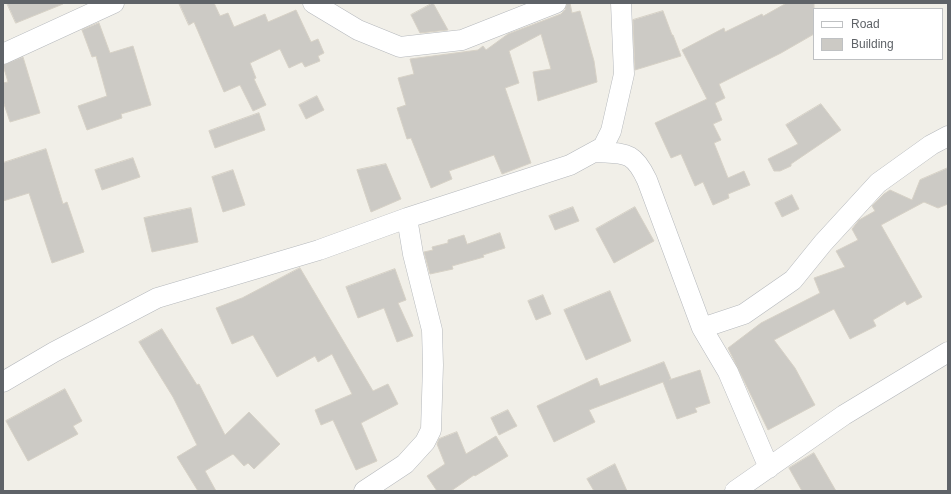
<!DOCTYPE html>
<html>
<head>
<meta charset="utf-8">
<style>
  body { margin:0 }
  #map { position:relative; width:951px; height:494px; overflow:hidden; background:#f1efe8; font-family:Helvetica,sans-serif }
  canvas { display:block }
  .frame { position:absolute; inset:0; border:4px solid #5f6368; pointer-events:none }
  .legend { position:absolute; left:813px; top:8px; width:130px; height:52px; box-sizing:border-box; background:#fff; border:1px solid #bfc1c3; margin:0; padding:5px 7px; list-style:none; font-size:12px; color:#5f6368 }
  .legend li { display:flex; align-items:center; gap:8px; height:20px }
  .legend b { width:20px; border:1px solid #bfc1c3 }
</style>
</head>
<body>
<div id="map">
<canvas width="951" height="494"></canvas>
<div class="frame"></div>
<ul class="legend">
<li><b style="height:5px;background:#fff"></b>Road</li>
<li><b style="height:11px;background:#cccac5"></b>Building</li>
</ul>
</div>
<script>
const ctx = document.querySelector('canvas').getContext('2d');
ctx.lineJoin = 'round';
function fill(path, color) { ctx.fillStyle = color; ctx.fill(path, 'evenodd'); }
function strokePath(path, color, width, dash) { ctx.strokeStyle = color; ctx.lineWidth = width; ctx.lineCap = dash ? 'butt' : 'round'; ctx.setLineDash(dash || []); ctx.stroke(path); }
const building = new Path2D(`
  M7,3H63V4L16,23Z
  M179,3H214L220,16L228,13L234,27L265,14L268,22L296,10L311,42L318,39L324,53L318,56L320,61L305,67L302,62L289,68L280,49L250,63L256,78L254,79L266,105L253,111L240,85L224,92L194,22L189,25Z
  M433,3L448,30L420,33L411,15Z
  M567,3H570L572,13L580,11L594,61L597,82L538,101L533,72L551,69L541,34L509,51L519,83L505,88L531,163L502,174L494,155L449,171L452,179L431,188L411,138L407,139L397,108L406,105L398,78L414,74L410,59L478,50L483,46L486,50L508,34L561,14L565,10Z
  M787,3H814V34L781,53L719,84L725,98L715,103L722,120L713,124L721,140L714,143L728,178L744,171L750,185L728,194L729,198L713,205L703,182L695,186L681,154L671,158L655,123L707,99L682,50L724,28L725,32L762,14L763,16Z
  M663,11L672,35H673L681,56L635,70L633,20Z
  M99,23L110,53L133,46L151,105L121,114L122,118L87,130L78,106L107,96L96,56L92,57L82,30Z
  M23,57L40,113L10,122L3,101V83L8,82L3,65Z
  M317,96L324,110L306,119L299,105Z
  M821,104L841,130L791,164V166L780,171H774L768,159L798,144L786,125Z
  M259,113L265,130L215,148L209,131Z
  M46,149L63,204L67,202L84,252L52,263L29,193L3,201V163Z
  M133,158L140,177L102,190L95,170Z
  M386,164L401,199L371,212L357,170Z
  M948,168V204L938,208L924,202L881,225L922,297L907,305L905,301L873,320L876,326L850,339L834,309L774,340L795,368L815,405L768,430L728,348L761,323L820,293L814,278L845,267L836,251L858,240L852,229L859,220L875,211L872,206L884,194L890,190L912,200L920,180Z
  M233,170L245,205L223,212L212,177Z
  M792,195L799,209L782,217L775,203Z
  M573,207L579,221L555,230L549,216Z
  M635,207L654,241L614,263L596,229Z
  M191,208L198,242L152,252L144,218Z
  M500,233L505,248L483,255L484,257L452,266L453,269L430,274L424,252L433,250L432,247L448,243V240L464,235L467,244Z
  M300,268L373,391L388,384L398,404L361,423L377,461L356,470L333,420L321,425L315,410L352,394L332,354L318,362L315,356L277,377L253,335L232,344L216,308L242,298Z
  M395,269L406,300L398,303L413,336L397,342L384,308L358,318L346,287Z
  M610,291L631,341L586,360L564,310Z
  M543,295L551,314L536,320L528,301Z
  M162,329L197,385L199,384L225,435L249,412L280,444L254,469L248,463L244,466L233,454L205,471L216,491H198L177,457L197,445L173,397L139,342Z
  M664,362L671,379L669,380L700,370L710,403L695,408L697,412L677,419L663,382L589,410L595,422L554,442L537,406L597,378L600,386Z
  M65,389L82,421L73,426L78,434L28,461L6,421Z
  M508,410L517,426L499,435L491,418Z
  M457,432L466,454L496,436L508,456L475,476L474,475L451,491H437L427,476L445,464L437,444L439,439Z
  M814,453L836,491H802L789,468Z
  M615,464L627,491H594L587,479Z`);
fill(building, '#cccac5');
strokePath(building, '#d6d1c6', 1);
const street = new Path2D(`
  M313,3L358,30L400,47L462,40L556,3
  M3,54L114,3
  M595,152C625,154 633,150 647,180L702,328L744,314L793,280L823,243L878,183L931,145L948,136
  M702,328L728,372L769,468
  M3,382L54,352L157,298L319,250L407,218L570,165L603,147L611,131L624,74L621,3
  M364,491L405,464L425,442L431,430L433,365L432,330L413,254L407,218
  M735,491L844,415L948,352`);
strokePath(street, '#b5b8bc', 21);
strokePath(street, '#fff', 20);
</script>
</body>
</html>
